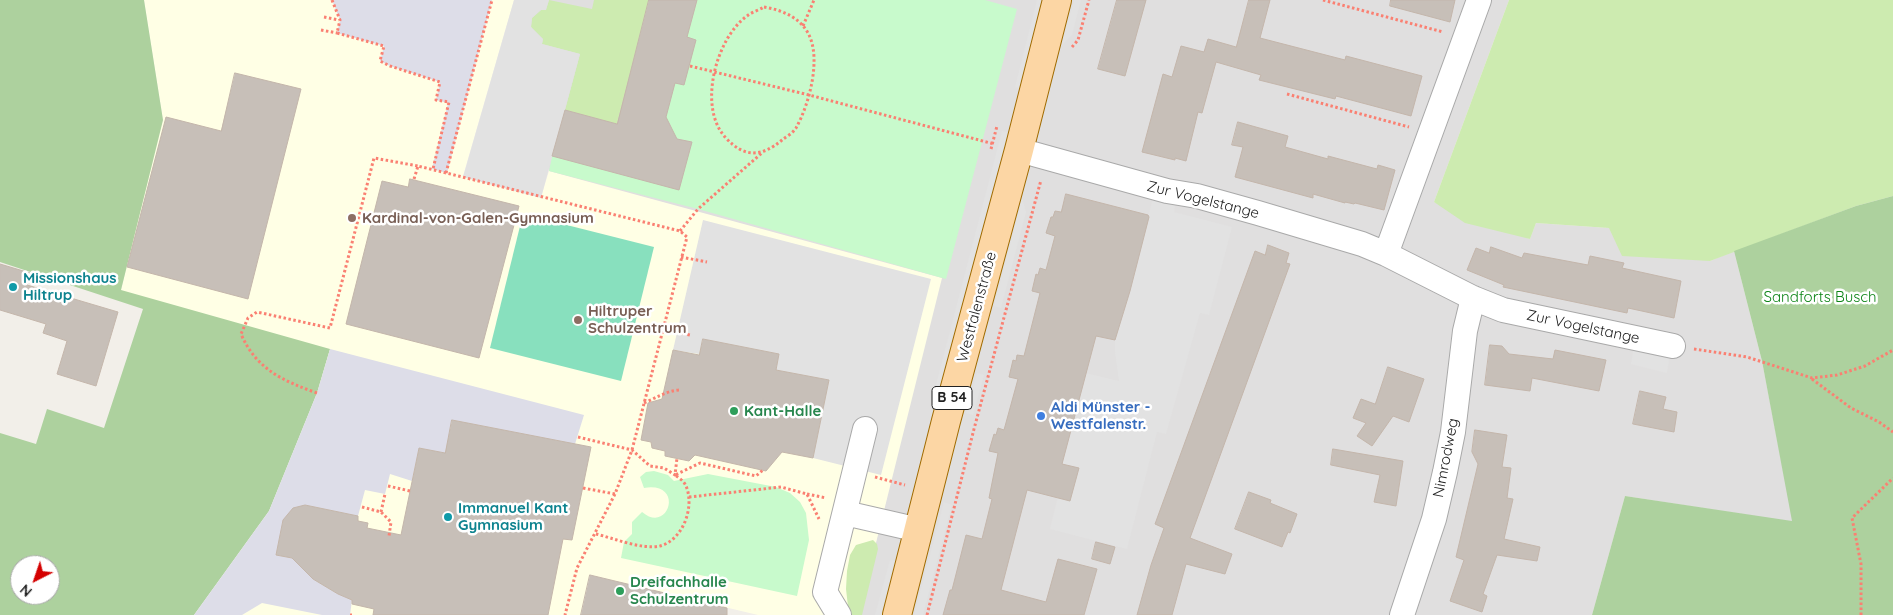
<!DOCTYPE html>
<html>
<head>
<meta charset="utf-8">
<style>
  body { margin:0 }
  #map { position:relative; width:1893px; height:615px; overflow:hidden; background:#f2efe9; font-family:Quicksand,sans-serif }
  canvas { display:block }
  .north { position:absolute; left:10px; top:555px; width:50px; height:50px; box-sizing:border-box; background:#fff; border:1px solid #a7a7a7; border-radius:50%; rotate:221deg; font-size:14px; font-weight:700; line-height:20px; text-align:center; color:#222 }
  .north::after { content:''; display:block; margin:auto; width:18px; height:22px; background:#d40000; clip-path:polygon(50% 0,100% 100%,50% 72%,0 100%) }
</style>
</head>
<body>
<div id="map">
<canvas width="1893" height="615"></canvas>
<div class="north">N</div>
</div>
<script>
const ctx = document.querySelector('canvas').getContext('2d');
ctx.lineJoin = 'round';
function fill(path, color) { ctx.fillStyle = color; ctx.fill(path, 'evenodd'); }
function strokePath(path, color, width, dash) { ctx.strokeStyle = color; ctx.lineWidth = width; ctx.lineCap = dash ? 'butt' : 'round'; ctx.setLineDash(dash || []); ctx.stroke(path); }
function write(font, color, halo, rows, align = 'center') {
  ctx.font = font + ' Quicksand,sans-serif'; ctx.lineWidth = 5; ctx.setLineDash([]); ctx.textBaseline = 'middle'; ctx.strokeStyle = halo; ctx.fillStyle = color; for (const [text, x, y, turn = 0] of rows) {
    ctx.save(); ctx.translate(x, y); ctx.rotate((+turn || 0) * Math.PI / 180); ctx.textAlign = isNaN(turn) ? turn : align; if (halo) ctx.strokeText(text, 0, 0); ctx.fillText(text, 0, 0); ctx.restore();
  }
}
fill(new Path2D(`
  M514,0H1509L1434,202L1530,239L1536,223L1609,228L1710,261L1734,251L1762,361L1793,522L1625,496L1592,615H858L887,496L549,171Z`), '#e0dfdf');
fill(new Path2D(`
  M144,0H514L463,176L541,197L549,171L942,278L858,615H758L590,575L581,615H194L269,511L317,393L121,290L163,120Z`), '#ffffe5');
fill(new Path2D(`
  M549,0L592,9L594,0H649L617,124L565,110L580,54L542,44L543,39L531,27L532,18L541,10L546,9Z
  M1509,0H1893V196L1856,206L1710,261L1622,256L1609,228L1536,223L1530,239L1465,223L1434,202Z
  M873,540L877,544L878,549L862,615H849L846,589L847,571L850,555L856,545Z`), '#cdebb0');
fill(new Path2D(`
  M0,0H144L163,120L121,290L330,349L317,393L269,511L194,615H0V433L36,444L47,409L104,428L143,309L0,262ZM20,565H50V595H20Z
  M1893,196V615H1592L1625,496L1792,521L1762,361L1734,251L1856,206Z`), '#add19e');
fill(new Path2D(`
  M697,0H985L1017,9L946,279L698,209L549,171L552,156L679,190L692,142L671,137L672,129L669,122L665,121L675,83L684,85L696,40L687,37Z
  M654,471L668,475L674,481L708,474L776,487L790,493L800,502L806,513L809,540L797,596L621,558L624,542L632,534V522L642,512C669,535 685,481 644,488L640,477L646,472Z`), '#c8facc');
fill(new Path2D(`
  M523,214L654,247L621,381L490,348Z`), '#88e0be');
fill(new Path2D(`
  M514,0H549L546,10H541L532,18L531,27L543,39L542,44L580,54L541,198L463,177Z
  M1037,0H1044L1021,89L1015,87Z
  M1074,0H1081L1072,35L1061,46Z
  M1002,131L1011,133L938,406L931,404Z
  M1022,198L1026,212L1001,308L994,306Z
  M1153,198L1175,204L1174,212L1232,227L1209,315L1200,313L1166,434L1157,432L1127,549L1050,529L1058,497L1070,500L1078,468L1062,464L1086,373L1119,381L1115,352V339L1130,290Z
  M703,220L931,279L881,475L813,458L829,380L776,370L779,354L703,339L699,354L673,350Z
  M1635,339L1671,347L1667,373L1631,364Z
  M977,373L984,375L973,415L966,413Z
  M944,502L952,505L923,615H914Z
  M890,560L898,561L883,615H875Z`), '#e2e2e2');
fill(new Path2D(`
  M332,0H492L447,173L432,169L448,103L436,100L440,82L390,66L380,61L384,46L337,33L340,20Z
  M330,349L584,415L575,444L452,420L445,453L419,448L412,481L390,474L385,494L365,490L358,516L305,505L293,509L283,522L276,555L292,558L313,579L338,594L352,600L350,615H322L262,603L242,615H194L269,511L317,393Z`), '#dddde8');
const building = new Path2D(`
  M649,0H697L687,37L696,40L684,85L675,83L666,117L677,139L692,142L679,190L552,156L565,110L617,124Z
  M1117,0H1146L1125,76L1098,69Z
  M1249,0H1270L1260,38L1345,60L1346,56L1422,76L1411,116L1336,96L1335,99L1259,80L1261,75L1216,62L1202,113L1198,112L1186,161L1175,158V160L1142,152L1163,74L1172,77L1181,46L1204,52L1208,39L1236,47Z
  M1391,0H1455L1450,22L1390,6Z
  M235,73L301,89L248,299L127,267L166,117L221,131Z
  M1238,122L1288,136L1285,147L1328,159V156L1377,169L1378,165L1395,170L1384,210L1355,203L1354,204L1345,202V203L1313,194V198L1235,177L1243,147L1232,145Z
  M410,179L519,206L479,358L346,324L382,181L408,187Z
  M1066,194L1148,215L1149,217L1130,291L1115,340L1096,336L1062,464L1079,468L1070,501L1027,490L1001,590L1046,602L1058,559L1097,569L1084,615H943L950,590H952L966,535L982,539L992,499L989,498L998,453L989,451L994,434L996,435L998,428L1004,430L1018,379L1009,377L1013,360L1016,361L1017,355L1024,356L1040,293L1032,291L1036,274L1038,275L1040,268L1046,270L1055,236L1046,233L1051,217H1053L1055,211L1061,212Z
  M1268,245L1289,253L1286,263L1290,264L1190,538L1232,554L1225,574L1186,564L1172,615H1137L1151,565L1164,528L1155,524L1255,251L1265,255Z
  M1491,247L1522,258L1524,253L1588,265L1590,256L1624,263L1622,268L1681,281L1674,318L1628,308L1627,313L1503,287L1504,285L1467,270L1476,248L1489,253Z
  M0,264L30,273L27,285L118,312L96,386L57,374L67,341L43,333L46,324L0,310Z
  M703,339L779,354L776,370L829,380L813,458L782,452L766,471L695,455L689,461L665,456V451L652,448L651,442L641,440L648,403L662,399L673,350L699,355Z
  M1490,345L1502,346L1509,354L1553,359L1555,350L1606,360L1599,391L1532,378L1530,391L1485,385Z
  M1388,367L1424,379L1409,422L1393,416L1372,446L1357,436L1366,423L1353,418L1361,399L1375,404Z
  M1640,391L1666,397L1663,409L1677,412L1674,432L1633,424Z
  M452,420L591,447L572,540L563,539L548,615H373L374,609L352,604V600L338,594L313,579L292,558L276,555L283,520L293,508L305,505L358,516V521L368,523L367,528L401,535L419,448L445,453Z
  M1475,430L1507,435L1502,467L1511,468L1507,498L1513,499L1504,539L1540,547L1537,561L1497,555L1483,594L1487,596L1482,612L1450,601L1464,560L1456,557L1478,464L1472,452Z
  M1333,449L1403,461L1396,506L1374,502L1380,475L1331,465Z
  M1249,492L1271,500L1270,503L1297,514L1290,533L1288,532L1282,547L1235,529Z
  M1096,542L1115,547L1110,564L1092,559Z
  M590,575L727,608V615H581Z`);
fill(building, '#c7bfb8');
strokePath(building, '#c4b6ab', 1);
const minor = new Path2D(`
  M1019,150L1167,191L1197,196L1258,213L1362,244L1386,254L1473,298L1503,310L1673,346
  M1386,254L1479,0
  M845,513L919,530
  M839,615L825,592L865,429
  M1402,615L1434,519L1445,472L1453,432L1465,331L1473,298`);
const major = new Path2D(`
  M897,615L946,421L1019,150L1057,0`);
strokePath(minor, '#a9a9a9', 26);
strokePath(major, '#a06b00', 30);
strokePath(new Path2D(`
  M332,0L340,20L337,33L384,46L380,61L390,66L440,82L436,100L449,102L433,169
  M1323,0L1443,32
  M764,7C782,10 799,17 808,33C822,58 809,105 796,128C793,133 786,137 782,140C762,157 744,158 726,138C697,108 716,38 747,16C752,12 759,10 764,7Z
  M324,17L339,20
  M803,26L814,0
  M321,30L337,33
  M1072,47L1078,40L1089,0
  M690,66L809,95L994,144
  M1287,94L1409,127
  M991,149L997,126
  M446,173L492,0
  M414,179L418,166L680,231L687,237L632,450L615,494L577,568L565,615
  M680,231L698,209L763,152
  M681,257L707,262
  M663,329L690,335
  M1694,349L1747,357L1812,378L1837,375L1865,366L1893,350
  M1812,379L1851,408L1879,422L1893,432
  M317,393C283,381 256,369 241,334L248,318L257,312L330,328L374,158L418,166
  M644,403C656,398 666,391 679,390
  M578,437L632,450L650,466L664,468L675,475L677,458
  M875,477L905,485
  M388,486L410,491
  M583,488L615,494
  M807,494L826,498
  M689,497L781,487L807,494L819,519
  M362,507L381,512L391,522L389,536
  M381,512L385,494
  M596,534C613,538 642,550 660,546C683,540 695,507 686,486C684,481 679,478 675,475L700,463L756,476L763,470
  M350,615H352
  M927,615L974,429L1041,180
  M1861,615V564L1852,518L1893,478`), '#fa8072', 3, [2.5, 2.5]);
strokePath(minor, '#fff', 24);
strokePath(major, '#fcd6a4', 28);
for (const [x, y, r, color] of [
  [352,218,5,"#8d6e63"],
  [13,287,5,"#0f9aa8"],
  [578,320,5,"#8d6e63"],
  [734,411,5,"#2e9e5b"],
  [1041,416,5,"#3f7fe0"],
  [448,517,5,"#0f9aa8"],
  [620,591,5,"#2e9e5b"]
]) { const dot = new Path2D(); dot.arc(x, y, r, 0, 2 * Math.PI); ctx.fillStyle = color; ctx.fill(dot); strokePath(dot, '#fff', 2); }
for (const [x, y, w] of [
  [952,398,40]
]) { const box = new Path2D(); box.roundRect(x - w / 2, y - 11.5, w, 23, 4); ctx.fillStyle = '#fff'; ctx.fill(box); strokePath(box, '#222', 1); }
write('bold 14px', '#222', null, [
  ["B 54",952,398]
]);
write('15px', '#222', '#fff', [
  ["Zur Vogelstange",1203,200,14],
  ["Westfalenstraße",977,307,-75],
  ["Zur Vogelstange",1583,327,12],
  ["Nimrodweg",1446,458,-79]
]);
write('bold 15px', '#785e54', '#fff', [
  ["Kardinal-von-Galen-Gymnasium",362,218],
  ["Hiltruper",588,311],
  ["Schulzentrum",588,328]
], 'left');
write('bold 15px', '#0d838f', '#fff', [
  ["Missionshaus",23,278],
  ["Hiltrup",23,295],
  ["Immanuel Kant",458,508],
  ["Gymnasium",458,525]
], 'left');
write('15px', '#0c8416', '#fff', [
  ["Sandforts Busch",1820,297]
]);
write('bold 15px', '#366cbe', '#fff', [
  ["Aldi Münster -",1051,407],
  ["Westfalenstr.",1051,424]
], 'left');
write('bold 15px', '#27864d', '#fff', [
  ["Kant-Halle",744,411],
  ["Dreifachhalle",630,582],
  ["Schulzentrum",630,599]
], 'left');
</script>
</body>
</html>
